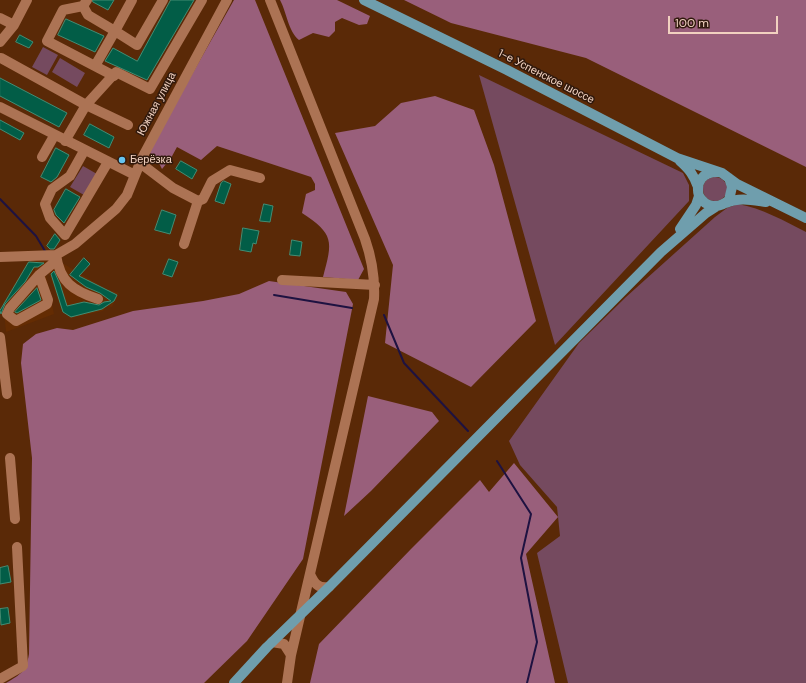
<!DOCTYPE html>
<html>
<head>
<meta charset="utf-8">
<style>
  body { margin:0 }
  #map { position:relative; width:806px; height:683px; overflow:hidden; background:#5a2907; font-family:"DM Sans",sans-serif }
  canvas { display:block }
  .scale { position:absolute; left:668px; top:16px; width:110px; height:18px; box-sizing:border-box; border:2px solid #f1d1c0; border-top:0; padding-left:5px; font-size:12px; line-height:14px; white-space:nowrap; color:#f1d1c0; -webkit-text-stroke:3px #30190d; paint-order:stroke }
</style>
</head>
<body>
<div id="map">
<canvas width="806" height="683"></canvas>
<div class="scale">100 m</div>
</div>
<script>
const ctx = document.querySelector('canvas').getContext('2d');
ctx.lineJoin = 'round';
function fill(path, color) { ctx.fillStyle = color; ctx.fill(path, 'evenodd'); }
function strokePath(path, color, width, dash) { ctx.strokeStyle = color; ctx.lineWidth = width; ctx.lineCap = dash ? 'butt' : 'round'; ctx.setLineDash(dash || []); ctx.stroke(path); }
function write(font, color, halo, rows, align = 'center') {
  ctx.font = font + ' "DM Sans",sans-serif'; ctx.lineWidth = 3; ctx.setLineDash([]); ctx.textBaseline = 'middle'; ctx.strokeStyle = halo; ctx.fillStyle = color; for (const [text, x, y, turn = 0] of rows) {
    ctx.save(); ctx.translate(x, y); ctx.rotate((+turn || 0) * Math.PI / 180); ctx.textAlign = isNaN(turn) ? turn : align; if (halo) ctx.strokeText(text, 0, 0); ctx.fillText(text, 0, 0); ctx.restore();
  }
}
fill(new Path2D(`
  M30,258L49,261L45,270L54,314L6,332L3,303Z
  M58,263L64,264L108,290L119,293L112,307L107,306L103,311L71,318L62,311L48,271Z`), '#642c03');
fill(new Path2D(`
  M43,47L58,55L47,75L32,67Z
  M60,58L85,73L77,87L52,72Z
  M479,75L683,173L689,185V201L555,345Z
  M83,166L97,174L84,195L70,187Z
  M703 189a12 12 0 1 1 24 0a12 12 0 1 1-24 0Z
  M738,204C762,208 784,221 806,232V683H568L537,553L560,536L557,507L520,465L509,441L579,343L626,297L715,217L727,208Z`), '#754a5f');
fill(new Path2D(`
  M234,0H255L364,269L358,280L323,277C333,241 334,234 302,213L306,194L315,190V184L311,177L217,146L201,160L177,147L171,158L162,169L156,157L148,152Z
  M280,0H337L370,16L367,24L359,25L342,18L335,22V31L329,37L313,33L299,40C288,31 287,13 280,0Z
  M404,0H806V167L586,58L451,23Z
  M435,96L474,110L494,165L536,321L471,387L385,343L393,265L335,133L375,126L401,103Z
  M269,281L346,292L353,304L303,559L247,641L204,683H6C21,674 26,672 29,654L32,458L21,363L23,344L36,334L57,328L73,330L133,311L203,301L239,294Z
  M368,396L432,412L439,421L371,491L344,516Z
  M514,463L558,517L526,554L555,683H310L319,644L411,549L480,480L489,492Z`), '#995f7b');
strokePath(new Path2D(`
  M0,199L36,236L45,251
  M274,295L352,308
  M384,315L404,363L468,431
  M497,461L531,514L521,558L537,642L527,683`), '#1e1241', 2);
const building = new Path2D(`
  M93,0H114L108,10L93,2Z
  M171,0H194L147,80L105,61L113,48L137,61Z
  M66,19L104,36L95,52L58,35Z
  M20,35L33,42L29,48L16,42Z
  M0,78L67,113L59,127L0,96Z
  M0,120L24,133L20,140L0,129Z
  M90,124L114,137L109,148L84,135Z
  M56,148L69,155L57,177L51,182L41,177Z
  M181,161L197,170L192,179L176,169Z
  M224,181L231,184L224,204L215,201L221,183Z
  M66,189L80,197L64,223L56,215L54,210Z
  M264,204L273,206L270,222L260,221Z
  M162,210L176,215L170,234L155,230Z
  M243,228L259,231L256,244L253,243L251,252L240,250Z
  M55,234L60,240L54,249H50L47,246Z
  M292,240L302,242L300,256L290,255Z
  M84,258L90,264L79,276L117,295L114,301L102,309L71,317L63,312L51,274L54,271L60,284L67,306L84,302L99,305L104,302L111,301L100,293L86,287L70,275Z
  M169,259L178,262L172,277L163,274Z
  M29,262L44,263L38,267H34L25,282L5,304L1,314L0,311Z
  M37,288L41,300L17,313L15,312Z
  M8,566L11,582L0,584V568Z
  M8,608L10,623L1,625L0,609Z`);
fill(building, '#025d47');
strokePath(building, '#428d74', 1);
strokePath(new Path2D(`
  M87,0L83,6L63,10L47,41L114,76
  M132,0L115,31L137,45L163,0
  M270,0L365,239C372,259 375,278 374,299L291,655L287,683
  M83,6L88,15L115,31L95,66
  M0,18L14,25
  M0,42L14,25L27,0
  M1,58L86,105L128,125
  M0,107L135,175
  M65,141L86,105L116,72L150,89L202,0
  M84,151L70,176L52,189L45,204L50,218L65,235L108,162
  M42,157L54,136
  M140,163L173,188L198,201L203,199L212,181L230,170L260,178
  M184,244L198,201
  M56,255C60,282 73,291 98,299
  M0,257L56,255L75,244L116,209L127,195L142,158L227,0
  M39,275L48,300L47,304L16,321L7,314L10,308L39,275L57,260
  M282,280L375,285
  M0,337L7,394
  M10,458L15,519
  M310,574C314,583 318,589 329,587
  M272,642L284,644L291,655
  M0,679L23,666L17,547`), '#ac7354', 10);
strokePath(new Path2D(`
  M364,0L507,70L677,158L722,173L737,184L806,218
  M680,161C689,169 694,175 698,187
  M717,172C703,172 695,182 699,196C706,208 719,209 729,200L732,187L729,178
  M726,203C739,197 752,200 766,202
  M680,229L696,205L699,196
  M234,683L267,647L329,587L661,252L706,213L717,206`), '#6f9ead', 10);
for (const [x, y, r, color] of [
  [122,160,4,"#66c4ef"]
]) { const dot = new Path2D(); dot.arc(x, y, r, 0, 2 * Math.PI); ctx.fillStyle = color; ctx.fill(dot); strokePath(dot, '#30190d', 1.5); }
write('11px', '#f1d1c0', '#30190d', [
  ["1-е Успенское шоссе",546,77,27],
  ["Южная улица",157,104,-62]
]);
write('11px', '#f1d1c0', '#30190d', [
  ["Берёзка",130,160]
], 'left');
</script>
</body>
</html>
